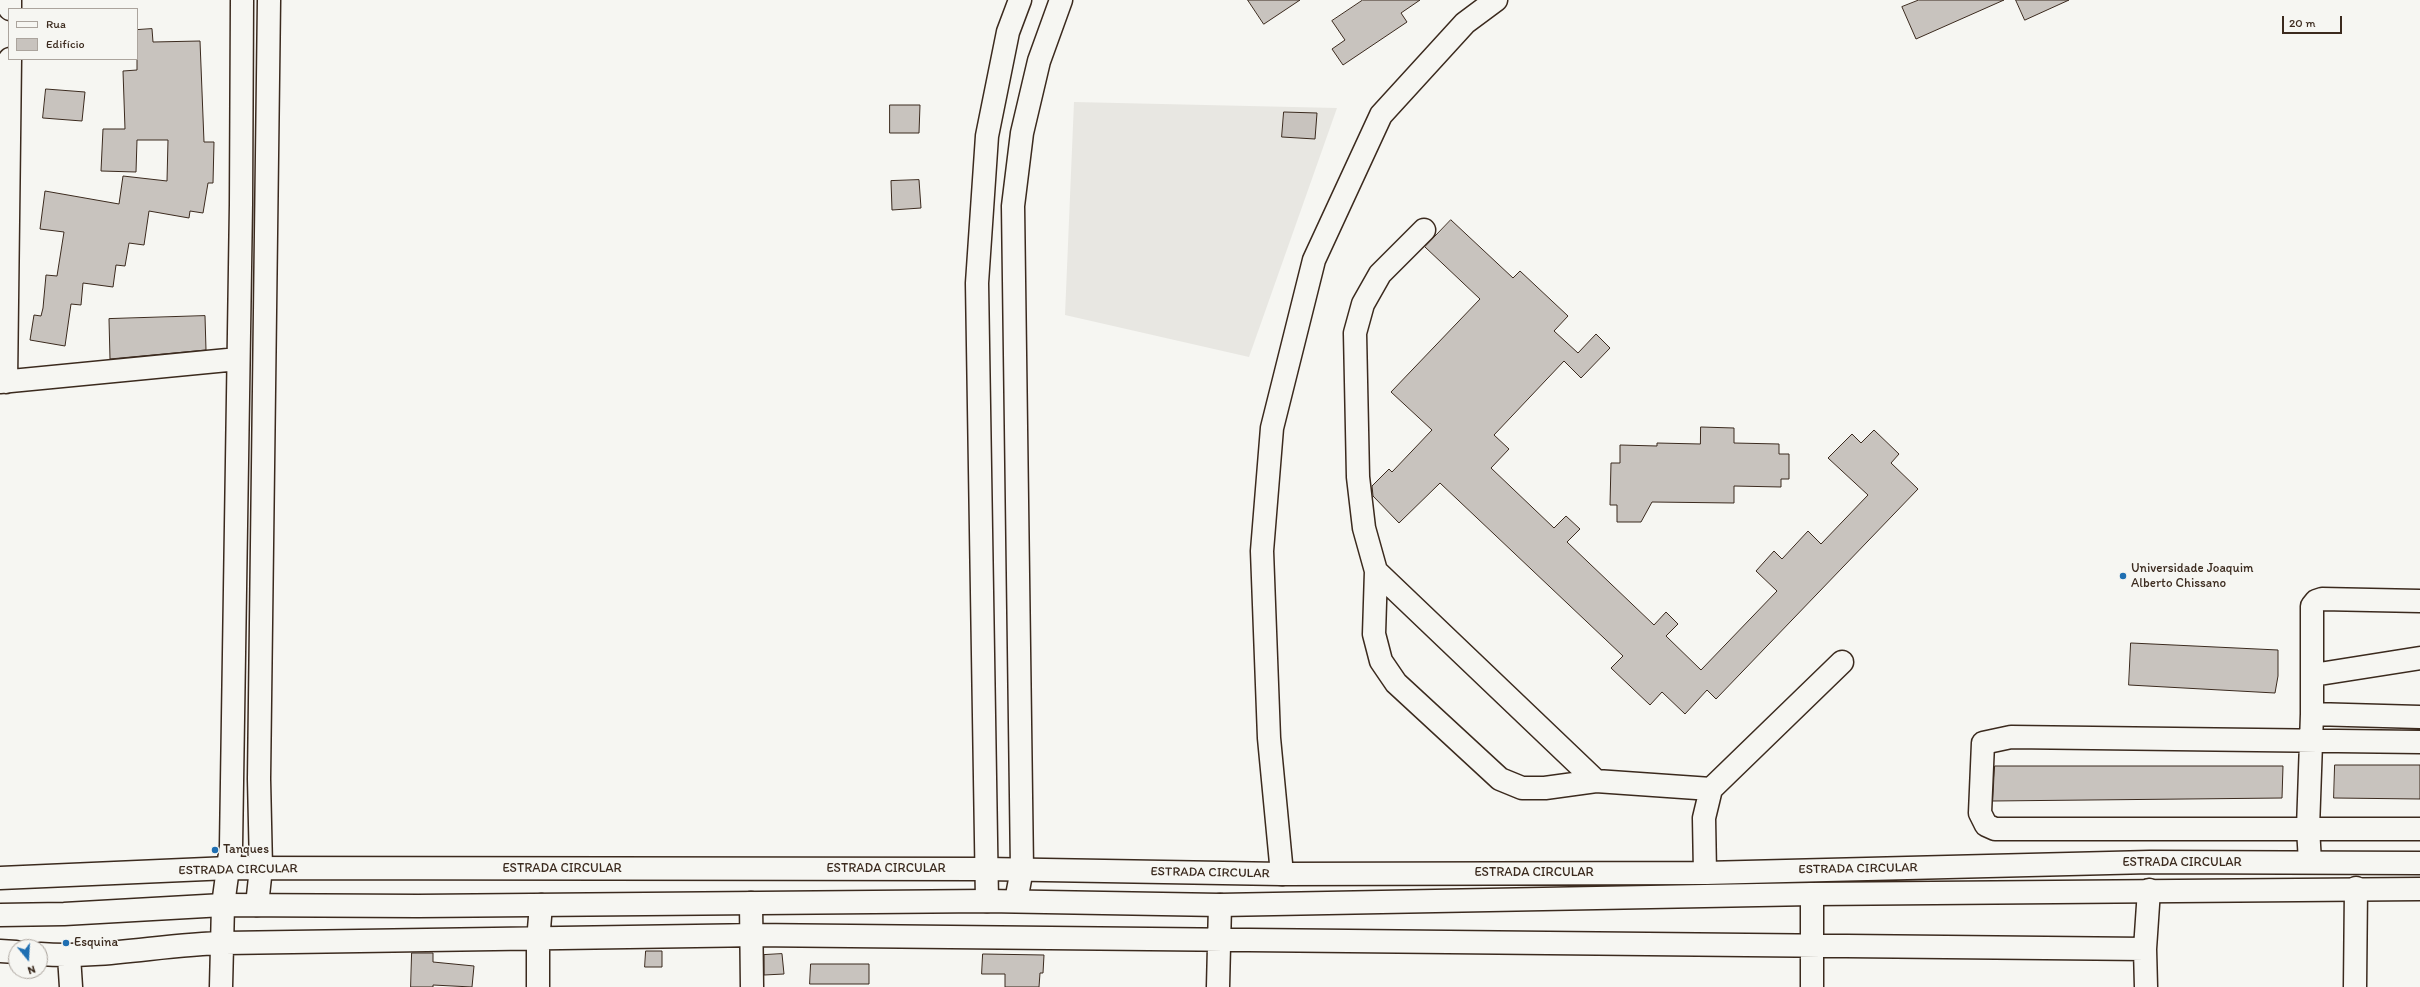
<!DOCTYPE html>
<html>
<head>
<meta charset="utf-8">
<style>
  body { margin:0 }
  #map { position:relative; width:2420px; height:987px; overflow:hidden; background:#f6f6f2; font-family:Itim,sans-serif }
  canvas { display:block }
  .legend { position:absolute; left:8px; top:8px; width:130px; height:52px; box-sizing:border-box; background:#f6f6f2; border:1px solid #aba49d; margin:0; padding:5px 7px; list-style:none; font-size:12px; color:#3b2a1e }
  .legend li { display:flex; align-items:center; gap:8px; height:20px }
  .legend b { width:20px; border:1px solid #aba49d }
  .north { position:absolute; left:8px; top:939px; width:40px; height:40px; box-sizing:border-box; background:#f6f6f2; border:1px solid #aba49d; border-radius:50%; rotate:162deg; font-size:11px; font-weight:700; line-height:16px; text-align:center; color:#3b2a1e }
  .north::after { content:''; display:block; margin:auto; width:14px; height:18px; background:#1f6fb2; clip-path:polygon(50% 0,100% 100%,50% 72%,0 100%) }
  .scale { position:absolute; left:2282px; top:16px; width:60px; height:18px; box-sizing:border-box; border:2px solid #3b2a1e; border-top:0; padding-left:5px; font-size:12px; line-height:14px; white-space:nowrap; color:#3b2a1e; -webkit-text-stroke:3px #f6f6f2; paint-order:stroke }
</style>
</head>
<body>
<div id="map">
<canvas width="2420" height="987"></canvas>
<ul class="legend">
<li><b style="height:5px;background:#f6f6f2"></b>Rua</li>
<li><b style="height:11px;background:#c8c3be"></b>Edifício</li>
</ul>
<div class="north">N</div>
<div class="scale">20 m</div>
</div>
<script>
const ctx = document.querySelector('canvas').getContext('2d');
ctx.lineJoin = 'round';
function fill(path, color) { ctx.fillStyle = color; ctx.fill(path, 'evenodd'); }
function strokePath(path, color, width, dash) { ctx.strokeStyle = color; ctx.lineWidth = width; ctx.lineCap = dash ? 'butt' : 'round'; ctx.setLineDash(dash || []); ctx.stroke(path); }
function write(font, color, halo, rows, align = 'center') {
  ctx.font = font + ' Itim,sans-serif'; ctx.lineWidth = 3; ctx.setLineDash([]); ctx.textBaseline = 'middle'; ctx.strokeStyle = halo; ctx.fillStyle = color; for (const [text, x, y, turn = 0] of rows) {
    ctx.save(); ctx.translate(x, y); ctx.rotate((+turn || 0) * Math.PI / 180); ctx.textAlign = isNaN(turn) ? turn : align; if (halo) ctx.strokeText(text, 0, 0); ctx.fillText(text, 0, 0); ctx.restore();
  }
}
fill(new Path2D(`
  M1074,102L1337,108L1249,357L1065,315Z`), '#e8e7e2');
const building = new Path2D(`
  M1248,0H1300L1264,24Z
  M1363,0H1420L1401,13L1407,22L1343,65L1332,49L1345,40L1332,21Z
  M1919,0H2004L1916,39L1902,7Z
  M2016,0H2069L2025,20Z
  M152,29L153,42L200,41L204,142H214L213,183H208L203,213L190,211L189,218L149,211L144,245L129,243L125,266L116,265L113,287L83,283L81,305L71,304L65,346L30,340L34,315L41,316L43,308L46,275L57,276L64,232L40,229L45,191L119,204L123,176L167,181L168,140H137L136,172L101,171L103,129H125L123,71L137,70V30Z
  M46,89L85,92L82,121L43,118Z
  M890,105H920L919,133H890Z
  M1284,112L1317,113L1315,139L1282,137Z
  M919,180L921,208L892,210L891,181Z
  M1451,220L1513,278L1520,271L1568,316L1554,331L1578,353L1596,334L1610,348L1581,378L1564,361L1494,435L1509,449L1491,468L1554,528L1566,516L1580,529L1567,542L1654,625L1666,612L1678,624L1666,636L1701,670L1777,591L1756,571L1774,551L1782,559L1808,531L1821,544L1868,495L1828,458L1852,434L1861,443L1874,430L1899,454L1891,463L1918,489L1716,699L1707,690L1685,714L1662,692L1650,705L1611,668L1623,656L1440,483L1399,523L1373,496L1372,486L1389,469L1392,472L1432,430L1391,392L1480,299L1425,247Z
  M205,316L206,350L110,359L109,319Z
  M1701,427L1734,428V443L1779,444V454H1789V479H1781V487L1734,486V503L1652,502L1641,522H1617V505H1610L1611,463H1620V445L1657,446V443L1700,444Z
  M2131,643L2278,650V676L2275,693L2129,685Z
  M2335,765H2420V799L2334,798Z
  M1995,766H2283L2282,798L1993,801Z
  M646,951H662V967H645Z
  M412,953H433V962L474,966L472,987L433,985V987H411Z
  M782,954L784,974L764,975V955Z
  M983,954L1044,955L1043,973H1040L1039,987H1005V974H982Z
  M811,964H869V984H810Z`);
fill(building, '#c8c3be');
strokePath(building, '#3b2a1e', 1);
const minor = new Path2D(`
  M10,9V0
  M1424,230L1380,274L1363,304L1355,333L1358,477L1364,528L1376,571L1374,634L1381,661L1396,683L1500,779L1522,788H1545L1596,781L1711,789
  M0,382L238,359
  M6,382L10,59
  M1376,571L1596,781
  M2313,675L2420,658
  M2312,714L2420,717
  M2420,742L2011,737L1983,743L1980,813L1986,825L1995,829H2420
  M2310,862L2308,828L2312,714V606L2316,601L2322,599L2420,601
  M1705,873L1704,818L1711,789L1842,662
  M1282,874L1269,738L1262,551L1272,428L1314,260L1381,115L1465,23L1496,0
  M1812,894V987
  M987,901L977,283L987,136L1008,32L1020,0
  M1016,901L1022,869L1013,206L1022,133L1039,61L1061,0
  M751,903L752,987
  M257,905L261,868L259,779L269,0
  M0,951L16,952
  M40,954C102,959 163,944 225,943C401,941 576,939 751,935L2145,949
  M69,956L71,987
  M221,987L223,905L231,846L241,204L242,0
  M538,987V941L541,905
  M1218,987L1220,905
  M2146,987L2145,949L2149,890
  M2355,987L2356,888`);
const major = new Path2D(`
  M0,878L229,868L986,869L1282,874L1705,873L2150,862L2420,863
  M0,915L64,914L223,905L418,906L987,901L1220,905L1812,894L2420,889`);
strokePath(minor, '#3b2a1e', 25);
strokePath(major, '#3b2a1e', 25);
strokePath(minor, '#f6f6f2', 22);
strokePath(major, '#f6f6f2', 22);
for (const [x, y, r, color] of [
  [2123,576,4,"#1f6fb2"],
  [215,850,4,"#1f6fb2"],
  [66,943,4,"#1f6fb2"]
]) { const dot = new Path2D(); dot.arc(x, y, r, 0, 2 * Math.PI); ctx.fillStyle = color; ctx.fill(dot); strokePath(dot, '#f6f6f2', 1.5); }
write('13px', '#3b2a1e', '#f6f6f2', [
  ["Universidade Joaquim",2131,569],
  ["Alberto Chissano",2131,584],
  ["Tanques",223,850],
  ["Esquina",74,943]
], 'left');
write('13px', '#3b2a1e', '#f6f6f2', [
  ["ESTRADA CIRCULAR",2182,863],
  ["ESTRADA CIRCULAR",562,869],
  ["ESTRADA CIRCULAR",886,869],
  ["ESTRADA CIRCULAR",1858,869,-1],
  ["ESTRADA CIRCULAR",238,870,-1],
  ["ESTRADA CIRCULAR",1210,873,1],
  ["ESTRADA CIRCULAR",1534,873]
]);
</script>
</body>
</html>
